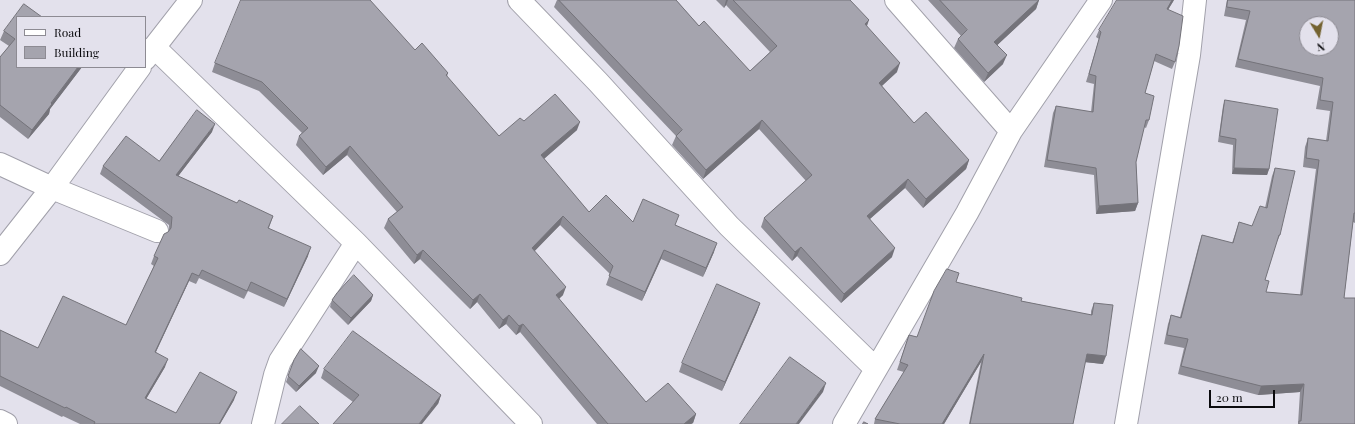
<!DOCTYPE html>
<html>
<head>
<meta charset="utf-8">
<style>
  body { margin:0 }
  #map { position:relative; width:1355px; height:424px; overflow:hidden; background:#e3e1ec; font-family:"Playfair Display",serif }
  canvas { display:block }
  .legend { position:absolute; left:16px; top:16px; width:130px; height:52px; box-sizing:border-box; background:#e3e1ec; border:1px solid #8d8b93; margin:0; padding:5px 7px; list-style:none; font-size:12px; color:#0b0b0e }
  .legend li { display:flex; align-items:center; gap:8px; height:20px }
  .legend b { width:20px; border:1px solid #8d8b93 }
  .north { position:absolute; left:1299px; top:16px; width:40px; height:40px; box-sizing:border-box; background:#e3e1ec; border:1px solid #8d8b93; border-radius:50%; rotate:170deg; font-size:11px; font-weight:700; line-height:16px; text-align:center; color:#0b0b0e }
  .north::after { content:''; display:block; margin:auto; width:14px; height:18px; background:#746331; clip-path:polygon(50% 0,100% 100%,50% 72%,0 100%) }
  .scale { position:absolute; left:1209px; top:390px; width:66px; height:18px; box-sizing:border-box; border:2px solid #0b0b0e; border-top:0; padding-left:5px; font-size:12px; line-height:14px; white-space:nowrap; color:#0b0b0e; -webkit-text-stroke:3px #e3e1ec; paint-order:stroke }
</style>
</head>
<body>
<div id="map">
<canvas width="1355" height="424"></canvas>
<ul class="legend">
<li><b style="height:5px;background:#fff"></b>Road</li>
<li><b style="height:11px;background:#a5a4ae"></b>Building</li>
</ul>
<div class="north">N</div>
<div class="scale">20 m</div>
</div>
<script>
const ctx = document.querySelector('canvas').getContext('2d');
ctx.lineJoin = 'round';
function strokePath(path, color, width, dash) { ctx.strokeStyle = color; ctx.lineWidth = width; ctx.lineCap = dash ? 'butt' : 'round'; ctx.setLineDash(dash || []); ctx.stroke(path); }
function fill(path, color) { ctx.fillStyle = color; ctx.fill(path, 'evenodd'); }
const minor = new Path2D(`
  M519,0L598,82L729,226L876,369
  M896,0L1011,131
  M154,47L356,243L531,424
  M145,59L191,0
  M0,164L52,188L157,231
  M0,254L52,188L140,67
  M0,421L6,424
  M263,424L275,375L280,361L356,243
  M844,424L967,213L1011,131L1101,0
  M1126,424L1189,55L1195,0`);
strokePath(minor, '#a1a0aa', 24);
strokePath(minor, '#fff', 22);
fill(new Path2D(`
  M557,0H676L699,26L750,71L770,52L726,5L724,8L716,0H850L897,72L882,86L914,123L969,160L966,169L923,208L905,188L870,219L892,257L841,303L797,256L792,261L761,227L764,218L806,181L759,129L703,179L672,145L676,136L554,7Z
  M928,0H1039L1036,9L997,45L1003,64L984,82L954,48L958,39L961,36Z
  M1174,0L1168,10L1175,62L1172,69L1154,61L1145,93L1149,120L1146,128L1144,127L1136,162L1138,203L1135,211L1096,214L1094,175L1044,167L1053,113L1056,106L1091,112L1094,84L1086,82L1099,39L1096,37L1099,30Z
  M1227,0H1355V223L1353,222L1344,298L1355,424H1298L1300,392L1258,395L1178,374L1184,348L1164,344L1168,324L1171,315L1180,317L1199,244L1202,235L1232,243L1239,222L1252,226L1265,208L1272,176L1275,168L1280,235L1276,244L1265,280L1266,292L1300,295L1316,169L1303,167L1305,147L1308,138L1326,141L1330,111L1316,109L1320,86L1235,67L1246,20L1224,16Z
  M24,4L17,67H82L50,109L49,114L28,139L0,117V57L9,46L0,40L4,31Z
  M415,50L448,73L447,77L499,136L524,121L577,130L544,159L589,212L633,222L676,225L714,252L703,277L661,259L642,301L606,285L610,274L560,225L534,251L563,295L559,299L646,402L696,414L693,423L691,424H597L520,332L516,335L506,324L499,329L477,302L470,309L420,259L414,264L384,228L388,219L397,212L347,155L323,175L296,145L299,136L302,133L259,91L212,72L215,63Z
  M1225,100L1269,169L1267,175L1232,174L1233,145L1218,142L1223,106Z
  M212,132L178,176L237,203L273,216L269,228L308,256L284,307L248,291L244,299L199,278L196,284L189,281L156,352L165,367L146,399L176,413L234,400L220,424H80L63,416L62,417L0,386V330L38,348L126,325L154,266L151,264L154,256L169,232V225L100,174L103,166L159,161Z
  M956,282L1021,301L1091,315V311L1094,303L1103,364L1085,362L1073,424H969L981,362L944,424H874L875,419L904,372L897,370L909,335L917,337Z
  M373,295L371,301L348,325L330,307L332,300Z
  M760,303L757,312L722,391L679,372L682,363Z
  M294,360L316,373L296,392L286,382Z
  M324,369L441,395L438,404L353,402L321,378Z`), '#8e8d96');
fill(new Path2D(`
  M726,0H728L726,5L724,8Z
  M1039,0L1036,9L991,51L994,42Z
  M1172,0H1174L1164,16L1167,9Z
  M869,20L866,29L865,24Z
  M1007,55L1003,64L984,82L988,73Z
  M900,63L897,72L875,92L879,83Z
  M78,67H82L50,109L49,114L28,139L32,130Z
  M762,120L759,129L703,179L706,170Z
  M580,122L577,130L538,164L541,155Z
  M215,124L212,132L173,183L176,175Z
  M350,146L347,155L323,175L326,167Z
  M969,160L966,169L923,208L926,199Z
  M1234,168L1269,169L1267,175L1232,174Z
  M908,179L905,188L863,225L867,216Z
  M1138,203L1135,211L1096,214L1099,206Z
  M563,216L560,225L529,257L532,248Z
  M717,243L714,252L703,277L706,268Z
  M311,247L308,256L284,307L287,299Z
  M801,247L797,256L792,261L795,252Z
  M895,248L892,257L841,303L844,294Z
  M423,250L420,259L414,264L417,255Z
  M664,250L661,259L642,301L645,292Z
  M192,273L189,281L152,360L155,352Z
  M566,287L563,295L553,304L556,295Z
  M480,294L477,302L470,309L473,300Z
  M373,295L371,301L348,325L351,318Z
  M760,303L757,312L722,391L725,382Z
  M509,315L506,324L499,329L503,320Z
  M523,324L520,332L516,335L519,326Z
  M984,354L981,362L944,424H942Z
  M1087,354L1106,356L1103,364L1084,362Z
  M168,359L165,367L142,406L145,398Z
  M319,366L316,373L296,392L299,386Z
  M826,383L823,392L799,424H796Z
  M1304,384L1300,392L1258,395L1261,386Z
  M237,392L234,400L220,424H219Z
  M441,395L438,404L422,424H419Z
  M696,414L693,423L691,424H684Z`), '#74737a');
const building = new Path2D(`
  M241,0H370L415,50L422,43L448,73L446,75L499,136L520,118L524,121L555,94L580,122L541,155L589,212L606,195L633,222L643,199L679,215L675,225L717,243L706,268L664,250L645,292L609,276L613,266L563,216L532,248L566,287L556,295L646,402L668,383L696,414L684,424H608L523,324L519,326L509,315L503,320L480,294L473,300L423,250L417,255L388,219L403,207L350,146L326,167L299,136L308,128L262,82L215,63Z
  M559,0H676L699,26L704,21L750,71L777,46L733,0H850L869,20L865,24L900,63L879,83L914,123L926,112L969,160L926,199L908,179L867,216L895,248L844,294L801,247L795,252L764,218L812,175L762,120L706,170L676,136L682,130Z
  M940,0H1039L994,42L1007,55L988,73L958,39L967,30Z
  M1117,0H1172L1167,9L1183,16L1179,46L1175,62L1156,54L1145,93L1154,96L1149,120H1146L1136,162L1138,203L1099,206L1096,168L1047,160L1056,106L1093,112L1096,76L1089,74L1101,32L1099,30Z
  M1228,0H1355V213H1354L1344,298H1355V424H1299V421H1301L1304,384L1261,386L1181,366L1188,339L1167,335L1171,315L1181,318L1202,235L1233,243L1239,222L1252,226L1260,206L1267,208L1275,168L1295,171L1280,235H1279L1265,280L1269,281L1266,292L1302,295L1319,160L1306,158L1308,138L1328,141L1333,102L1320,100L1323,78L1238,59L1250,11L1227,7ZM1307,24H1331V48H1307Z
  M24,4L42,17H17V67H78L51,103L52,104L32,130L0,105V57L15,39L4,31Z
  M1225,100L1278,109L1269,169L1234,168L1236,139L1220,136Z
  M197,110L215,124L176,175L237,203L239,200L273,216L268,228L311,247L287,299L251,282L247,291L202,270L199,276L192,273L155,352L168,359L145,398L176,413L200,372L237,392L219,424H94L95,422L66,407L65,408L0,376V330L38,348L63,296L126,325L158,258L154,256L164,234L168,232L171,228L172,217L103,166L126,136L159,161Z
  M947,269L959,273L956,282L1022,298L1021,301L1092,315L1094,303L1113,305L1106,356L1087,354L1073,424H970L984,354L942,424H900L875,419L908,365L900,362L909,335L917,337L934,291Z
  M354,275L373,295L351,318L332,300L337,293Z
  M717,284L760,303L725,382L682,363Z
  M353,331L441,395L419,424H333L359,395L324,369Z
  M301,349L319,366L299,386L288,376L294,360Z
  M790,357L826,383L796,424H740Z
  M300,406L319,424H282Z
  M864,422L868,424H863Z`);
fill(building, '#a5a4ae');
strokePath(building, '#74737a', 1);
</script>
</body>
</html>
